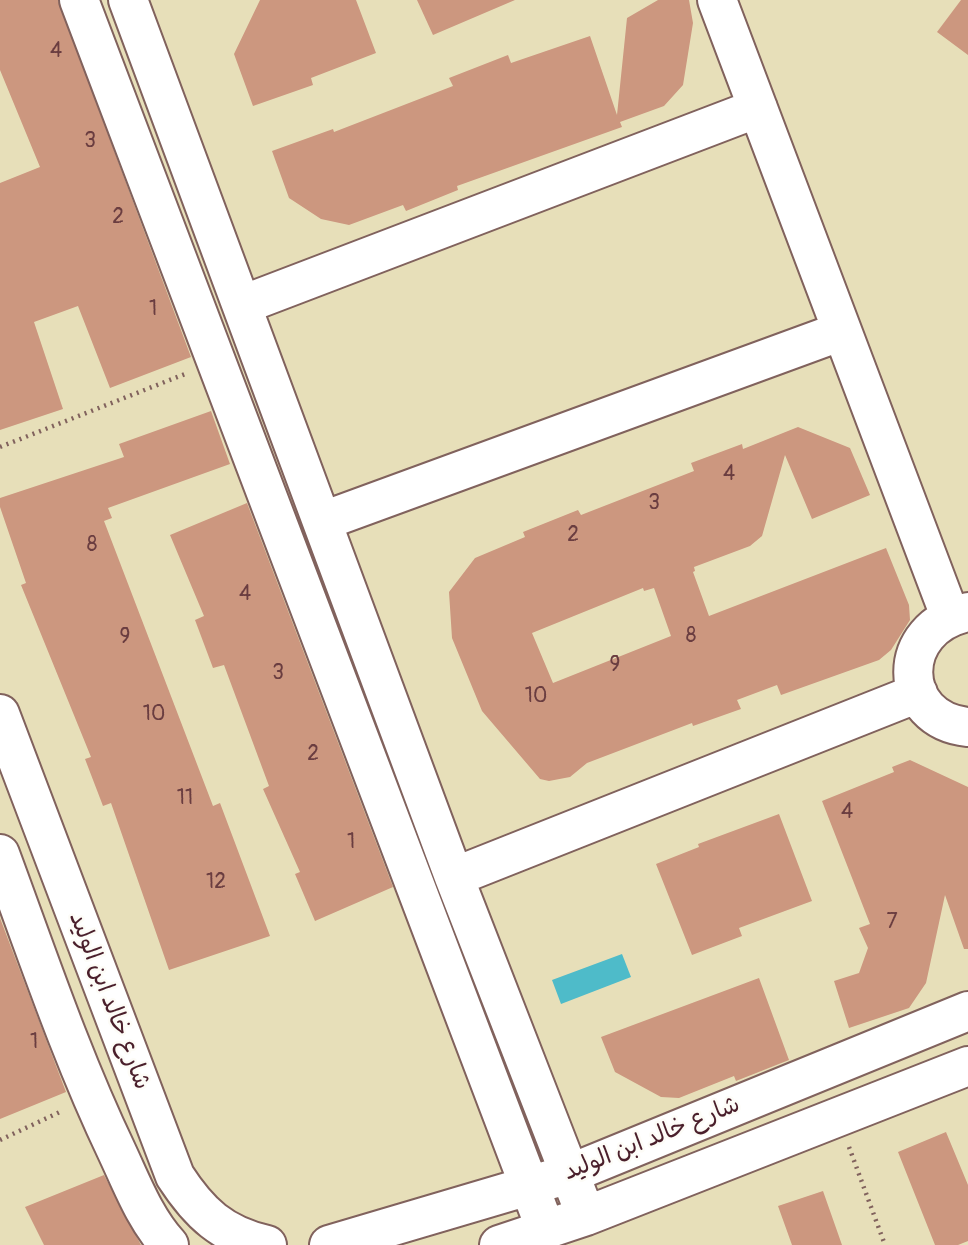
<!DOCTYPE html>
<html>
<head>
<meta charset="utf-8">
<style>
  body { margin:0 }
  canvas { display:block; background:#e7dfb9 }
</style>
</head>
<body>
<canvas width="968" height="1245"></canvas>
<script>
const ctx = document.querySelector('canvas').getContext('2d');
ctx.lineJoin = 'round';
function fill(path, color) { ctx.fillStyle = color; ctx.fill(path, 'evenodd'); }
function strokePath(path, color, width, dash) { ctx.strokeStyle = color; ctx.lineWidth = width; ctx.lineCap = dash ? 'butt' : 'round'; ctx.setLineDash(dash || []); ctx.stroke(path); }
function write(font, color, halo, rows, align = 'center') {
  ctx.font = font + ' Pangolin,"Playpen Sans Arabic",sans-serif'; ctx.lineWidth = 5; ctx.setLineDash([]); ctx.textBaseline = 'middle'; ctx.strokeStyle = halo; ctx.fillStyle = color; for (const [text, x, y, turn = 0] of rows) {
    ctx.save(); ctx.translate(x, y); ctx.rotate((+turn || 0) * Math.PI / 180); ctx.textAlign = isNaN(turn) ? turn : align; if (halo) ctx.strokeText(text, 0, 0); ctx.fillText(text, 0, 0); ctx.restore();
  }
}
fill(new Path2D(`
  M622,954L631,977L561,1004L552,980Z`), '#4ebbc9');
fill(new Path2D(`
  M0,0H58L191,357L110,388L78,306L34,322L63,409L0,430V183L40,167L0,70Z
  M260,0H356L376,53L311,78L313,85L253,106L234,54Z
  M417,0H515L433,35Z
  M658,0H689L693,23L683,85L664,106L620,122L622,127L457,186L458,190L406,211L403,205L349,225L321,219L289,198L272,151L333,129L334,132L453,86L449,78L508,55L511,63L590,36L617,115L627,18Z
  M961,0H968V55L937,32Z
  M211,411L230,464L108,508L112,518L104,521L213,806L220,803L270,936L169,970L111,803L103,806L85,759L91,757L21,585L26,583L0,507V498L124,457L119,444Z
  M798,427L850,448L870,495L812,519L785,455L762,536L750,546L694,567L695,571L693,572L709,616L886,548L909,605L910,620L891,650L879,660L781,695L777,685L737,700L741,709L693,726L692,723L587,763L570,777L549,781L540,779L482,711L452,638L449,592L475,558L525,537L523,532L578,510L581,515L694,471L691,463L742,444L743,449ZM643,588L644,591L654,588L671,636L553,683L532,633Z
  M247,503L393,887L315,921L295,874L300,872L263,789L269,786L224,665L213,668L195,620L204,616L170,535Z
  M910,760L968,787V949H964L945,895L926,983L909,1008L849,1028L834,981L859,973L868,948L859,928L870,924L822,801L894,772L892,767Z
  M779,814L812,901L739,928L742,936L692,955L656,864L699,847L698,844Z
  M0,918L66,1092L0,1119Z
  M759,978L789,1060L736,1081L734,1076L679,1098L661,1097L615,1072L601,1037Z
  M946,1132L968,1185V1241L958,1245H935L898,1152Z
  M104,1175L141,1245H44L25,1207Z
  M823,1191L842,1245H792L778,1206Z`), '#cc977f');
const minor = new Path2D(`
  M79,0L546,1230
  M128,0L454,877L586,1216
  M717,0L950,616
  M242,305L758,108
  M323,521L842,331
  M968,612C894,627 896,720 968,727
  M0,714L175,1176C199,1213 222,1235 267,1245
  M0,854C37,954 71,1056 117,1152C132,1184 145,1219 169,1245
  M454,877L918,693
  M329,1245L569,1174L968,1011
  M499,1245L586,1216L968,1066`);
strokePath(minor, '#81625d', 42);
strokePath(new Path2D(`
  M0,447L185,374
  M0,1140L62,1111
  M849,1147L885,1245`), '#81625d', 4.5, [2, 5]);
strokePath(minor, '#fff', 38);
write('21px', '#6a3d40', null, [
  ["4",56,52],
  ["3",90,142],
  ["2",118,218],
  ["1",153,310],
  ["4",729,475],
  ["3",654,504],
  ["2",573,536],
  ["8",92,546],
  ["4",245,595],
  ["8",691,637],
  ["9",125,638],
  ["9",615,666],
  ["3",278,674],
  ["10",536,697],
  ["10",154,715],
  ["2",313,755],
  ["11",185,799],
  ["4",847,813],
  ["1",351,843],
  ["12",216,883],
  ["7",892,923],
  ["1",34,1043]
]);
write('24px', '#4a1f2b', '#fdfcf7', [
  ["شارع خالد ابن الوليد",109,1001,69],
  ["شارع خالد ابن الوليد",652,1139,-22]
]);
</script>
</body>
</html>
